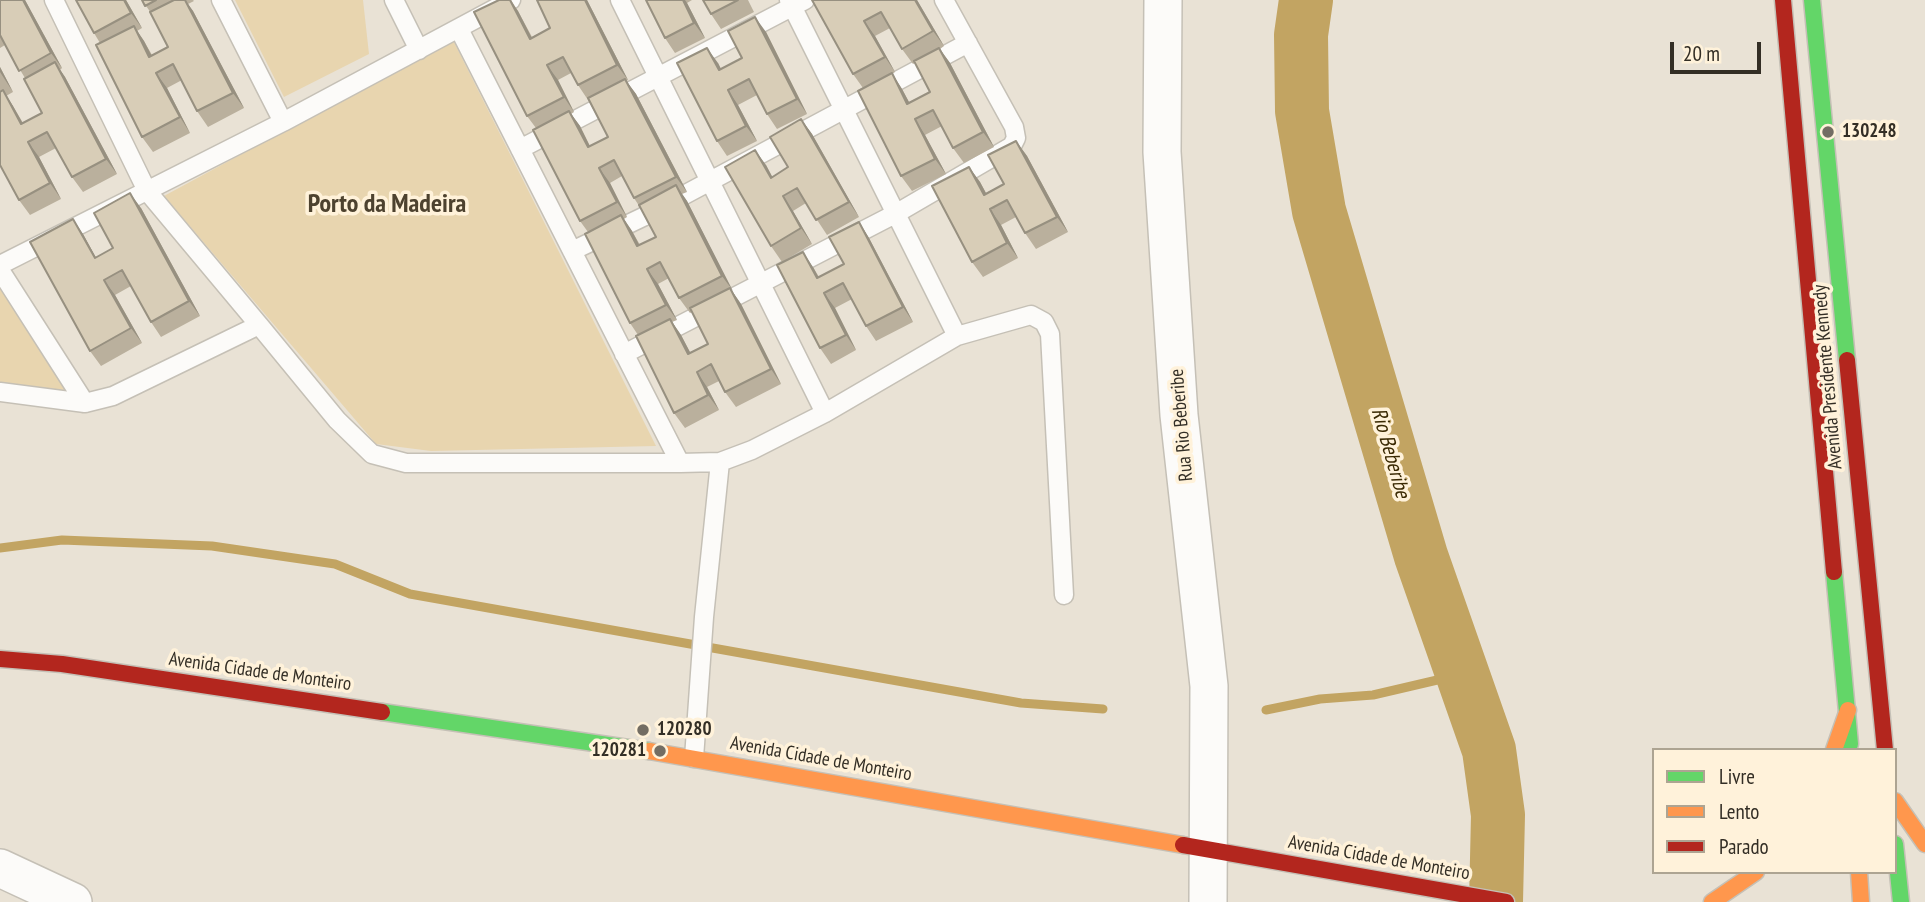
<!DOCTYPE html>
<html>
<head>
<meta charset="utf-8">
<style>
  body { margin:0 }
  #map { position:relative; width:1925px; height:902px; overflow:hidden; background:#e9e2d5; font-family:"PT Sans Narrow",sans-serif }
  canvas { display:block }
  .legend { position:absolute; left:1652px; top:748px; width:245px; height:126px; box-sizing:border-box; background:#fff2da; border:2px solid #ada492; margin:0; padding:9px 12px; list-style:none; font-size:21px; color:#332e25 }
  .legend li { display:flex; align-items:center; gap:14px; height:35px }
  .legend b { width:35px; border:2px solid #ada492 }
  .scale { position:absolute; left:1670px; top:42px; width:91px; height:32px; box-sizing:border-box; border:4px solid #332e25; border-top:0; padding-left:9px; font-size:21px; line-height:24px; white-space:nowrap; color:#332e25; -webkit-text-stroke:5px #fff2da; paint-order:stroke }
</style>
</head>
<body>
<div id="map">
<canvas width="1925" height="902"></canvas>
<ul class="legend">
<li><b style="height:9px;background:#63d668"></b>Livre</li>
<li><b style="height:9px;background:#ff974d"></b>Lento</li>
<li><b style="height:9px;background:#b3261e"></b>Parado</li>
</ul>
<div class="scale">20 m</div>
</div>
<script>
const ctx = document.querySelector('canvas').getContext('2d');
ctx.lineJoin = 'round';
function fill(path, color) { ctx.fillStyle = color; ctx.fill(path, 'evenodd'); }
function strokePath(path, color, width, dash) { ctx.strokeStyle = color; ctx.lineWidth = width; ctx.lineCap = dash ? 'butt' : 'round'; ctx.setLineDash(dash || []); ctx.stroke(path); }
function write(font, color, halo, rows, align = 'center') {
  ctx.font = font + ' "PT Sans Narrow",sans-serif'; ctx.lineWidth = 7; ctx.setLineDash([]); ctx.textBaseline = 'middle'; ctx.strokeStyle = halo; ctx.fillStyle = color; for (const [text, x, y, turn = 0] of rows) {
    ctx.save(); ctx.translate(x, y); ctx.rotate((+turn || 0) * Math.PI / 180); ctx.textAlign = isNaN(turn) ? turn : align; if (halo) ctx.strokeText(text, 0, 0); ctx.fillText(text, 0, 0); ctx.restore();
  }
}
fill(new Path2D(`
  M235,0H363L369,54L284,97Z
  M453,40L656,446L431,451L376,444L164,196Z
  M0,283L74,396L0,385Z`), '#e8d5af');
strokePath(new Path2D(`
  M0,548L62,540L212,546L335,564L410,594L1021,703L1103,709
  M1266,710L1320,699L1373,695L1463,674`), '#c2a462', 9);
strokePath(new Path2D(`
  M1306,0L1301,35L1302,111L1319,211L1421,556L1489,750L1498,815L1496,902`), '#c2a462', 54);
const lane = new Path2D(`
  M221,0L283,122
  M394,0L419,50
  M620,0L825,413
  M789,0L957,336
  M459,29L680,463
  M520,149L805,0
  M572,251L643,217L968,43
  M0,265L283,122L511,0
  M0,270L85,403L113,396L259,325L147,191L54,0
  M259,325L337,420L372,454L406,463H680L720,462L752,450L825,413L957,336L1031,315L1044,322L1050,334L1064,595
  M624,354L897,213L1012,146L1016,138L1014,127L944,0
  M0,392L85,403
  M694,758L704,617L720,462`);
const street = new Path2D(`
  M1163,0L1162,152L1179,415L1209,686L1208,902
  M0,868L73,902`);
const fast = new Path2D(`
  M1812,0L1847,360
  M1834,572L1850,744
  M382,712L649,751
  M1895,844L1901,902`);
const slow = new Path2D(`
  M1834,750L1848,710
  M649,751L1183,845
  M1895,801L1925,844
  M1859,872L1861,902
  M1712,902L1756,872`);
const jam = new Path2D(`
  M1783,0L1834,572
  M1847,360L1885,750
  M0,659L62,664L382,712
  M1183,845L1506,902`);
strokePath(lane, '#c5c0b6', 21);
strokePath(street, '#c5c0b6', 40);
strokePath(fast, '#c5c0b6', 19);
strokePath(slow, '#c5c0b6', 19);
strokePath(jam, '#c5c0b6', 19);
strokePath(lane, '#fcfbf9', 18);
strokePath(street, '#fcfbf9', 37);
strokePath(fast, '#63d668', 16);
strokePath(slow, '#ff974d', 16);
strokePath(jam, '#b3261e', 16);
fill(new Path2D(`
  M0,0H25L62,68L60,70L65,77L117,174L83,192L72,177L56,148L39,157L61,199L30,215L19,200L0,165V67L13,92L6,96L13,106L23,123L42,113L25,78L5,45L0,48Z
  M126,0L142,28L137,31L144,41L152,55L168,47L153,16L142,0H193L194,1L188,4L193,11L244,108L208,127L197,111L182,80L167,88L190,133L153,152L142,137L100,43L94,33Z
  M499,0H511L518,11L532,37L550,28L537,0H587L628,80L626,81L636,94L687,192L682,194L687,201L732,291L741,304L781,384L736,407L725,392L719,381L707,387L719,410L685,428L674,413L638,335L630,323L588,232L580,221L536,128L527,116ZM571,73L578,85L588,100L608,137L590,146L580,126L571,114L574,112L558,80ZM622,176L634,198L643,212L656,237L640,245L632,231L624,219L627,217L610,183ZM669,278L679,298L690,313L692,312L708,344L690,353L681,335L672,322L677,320L658,284Z
  M646,0H692L687,3L705,38L675,53L665,38Z
  M703,0H748L754,12L721,29L711,14Z
  M812,0H917L944,46L940,49L950,63L994,147L964,163L953,148L942,126L925,135L946,174L912,191L901,176L863,88L853,74ZM890,28L902,49L913,64L915,63L930,92L909,102L902,89L892,74L895,72L875,36Z
  M766,32L807,114L777,129L767,114L757,95L738,105L757,141L727,156L717,141L718,63L721,69L742,58Z
  M801,119L812,134L859,217L827,235L806,203L793,211L812,244L782,262L771,246L766,165L772,177L788,167Z
  M1016,141L1027,156L1068,232L1036,249L1025,233L1016,217L1001,225L1018,258L983,277L972,262L969,167L980,182L986,193L1004,184Z
  M141,208L200,316L161,337L151,322L131,286L115,295L142,343L101,366L90,351L83,234L96,258L113,248Z
  M859,222L869,238L913,322L876,341L866,326L852,299L835,308L856,350L831,364L820,348L813,267L819,277L844,264Z`), '#bab09d');
fill(new Path2D(`
  M23,0H25L62,68L51,53Z
  M124,0H126L142,28L131,13Z
  M185,0L193,11L244,108L233,93Z
  M510,0L518,11L540,54L530,39Z
  M585,0H587L628,80L617,65Z
  M683,0H685L687,3L705,38L694,23Z
  M915,0H917L944,46L933,31Z
  M755,17L766,32L807,114L797,99Z
  M864,21L875,36L895,72L885,57Z
  M134,26L144,41L160,72L149,57Z
  M707,48L718,63L729,85L719,70Z
  M939,48L950,63L994,147L983,132Z
  M55,62L65,77L117,174L106,159Z
  M547,65L558,80L574,112L564,97Z
  M0,67L13,92L0,72Z
  M156,73L167,88L190,133L180,117Z
  M892,73L902,89L918,119L907,104Z
  M625,79L636,94L687,192L676,177Z
  M3,90L13,106L32,140L21,124Z
  M728,90L738,105L757,141L746,126Z
  M569,111L580,126L598,163L588,147Z
  M801,119L812,134L859,217L849,202Z
  M915,119L925,135L946,174L935,159Z
  M1016,141L1027,156L1068,232L1057,217Z
  M28,142L39,157L61,199L50,183Z
  M755,150L766,165L781,193L771,178Z
  M969,167L980,182L995,210L984,195Z
  M599,168L610,183L627,217L617,202Z
  M676,185L687,201L733,291L722,276Z
  M130,193L141,208L200,316L189,301Z
  M783,196L793,211L812,244L801,228Z
  M990,209L1001,225L1018,258L1007,243Z
  M621,215L632,231L648,262L637,246Z
  M73,219L83,234L105,274L95,258Z
  M859,222L869,238L913,322L903,307Z
  M803,252L813,267L827,293L817,278Z
  M647,269L658,284L677,320L666,305Z
  M104,280L115,295L142,343L131,328Z
  M730,288L741,304L781,384L771,369Z
  M824,293L835,308L856,350L846,335Z
  M670,319L681,335L699,369L688,354Z
  M697,372L707,387L719,410L708,395Z`), '#979080');
const building = new Path2D(`
  M0,0H23L51,53L19,71L0,35Z
  M76,0H124L131,13L94,33Z
  M142,0H156L145,6Z
  M174,0H185L233,93L197,111L173,64L156,73L180,117L142,137L96,45L134,26L149,57L168,47L150,12Z
  M499,0H510L530,39L550,28L537,0H585L617,65L578,85L563,57L547,65L564,97L527,116L474,12Z
  M646,0H683L694,23L665,38Z
  M703,0H738L711,14Z
  M812,0H915L933,31L902,49L881,12L864,21L885,57L853,74Z
  M755,17L797,99L767,114L749,79L728,90L746,126L717,141L677,63L707,48L719,70L742,58L728,31Z
  M939,48L983,132L953,148L933,110L915,119L935,159L901,176L858,91L892,73L907,104L930,92L914,61Z
  M55,62L106,159L72,177L47,132L28,142L50,183L19,200L0,165V92L3,90L21,124L42,113L24,79Z
  M625,79L676,177L634,198L614,160L599,168L617,202L580,221L533,130L569,111L588,147L608,137L588,98Z
  M801,119L849,202L816,220L797,188L783,196L801,228L771,246L725,167L755,150L771,178L788,167L770,137Z
  M1016,141L1057,217L1025,233L1007,200L990,209L1007,243L972,262L932,186L969,167L984,195L1004,184L988,155Z
  M676,185L722,276L679,298L660,262L647,269L666,305L630,323L585,234L621,215L637,246L656,237L639,205Z
  M130,193L189,301L151,322L122,270L104,280L131,328L90,351L30,242L73,219L95,258L113,248L94,213Z
  M859,222L903,307L866,326L843,283L824,293L846,335L820,348L777,265L803,252L817,278L844,264L829,237Z
  M730,288L771,369L725,392L711,364L697,372L708,395L674,413L636,336L670,319L688,354L708,344L690,308Z`);
fill(building, '#d8cdb7');
strokePath(building, '#979080', 2);
for (const [x, y, r, color] of [
  [1828,132,7,"#736d63"],
  [643,730,7,"#736d63"],
  [660,751,7,"#736d63"]
]) { const dot = new Path2D(); dot.arc(x, y, r, 0, 2 * Math.PI); ctx.fillStyle = color; ctx.fill(dot); strokePath(dot, '#fff2da', 2.5); }
write('bold 19px', '#332e25', '#fff2da', [
  ["130248",1842,132],
  ["120280",657,730],
  ["120281",646,751,"right"]
], 'left');
write('19px', '#332e25', '#fff2da', [
  ["Avenida Presidente Kennedy",1828,377,-95],
  ["Rua Rio Beberibe",1182,425,-95],
  ["Avenida Cidade de Monteiro",260,672,8],
  ["Avenida Cidade de Monteiro",821,759,10],
  ["Avenida Cidade de Monteiro",1379,858,10]
]);
write('italic 21px', '#3a2902', '#fff2da', [
  ["Rio Beberibe",1390,453,74]
]);
write('bold 26px', '#4d422f', '#fff2da', [
  ["Porto da Madeira",387,205]
]);
</script>
</body>
</html>
